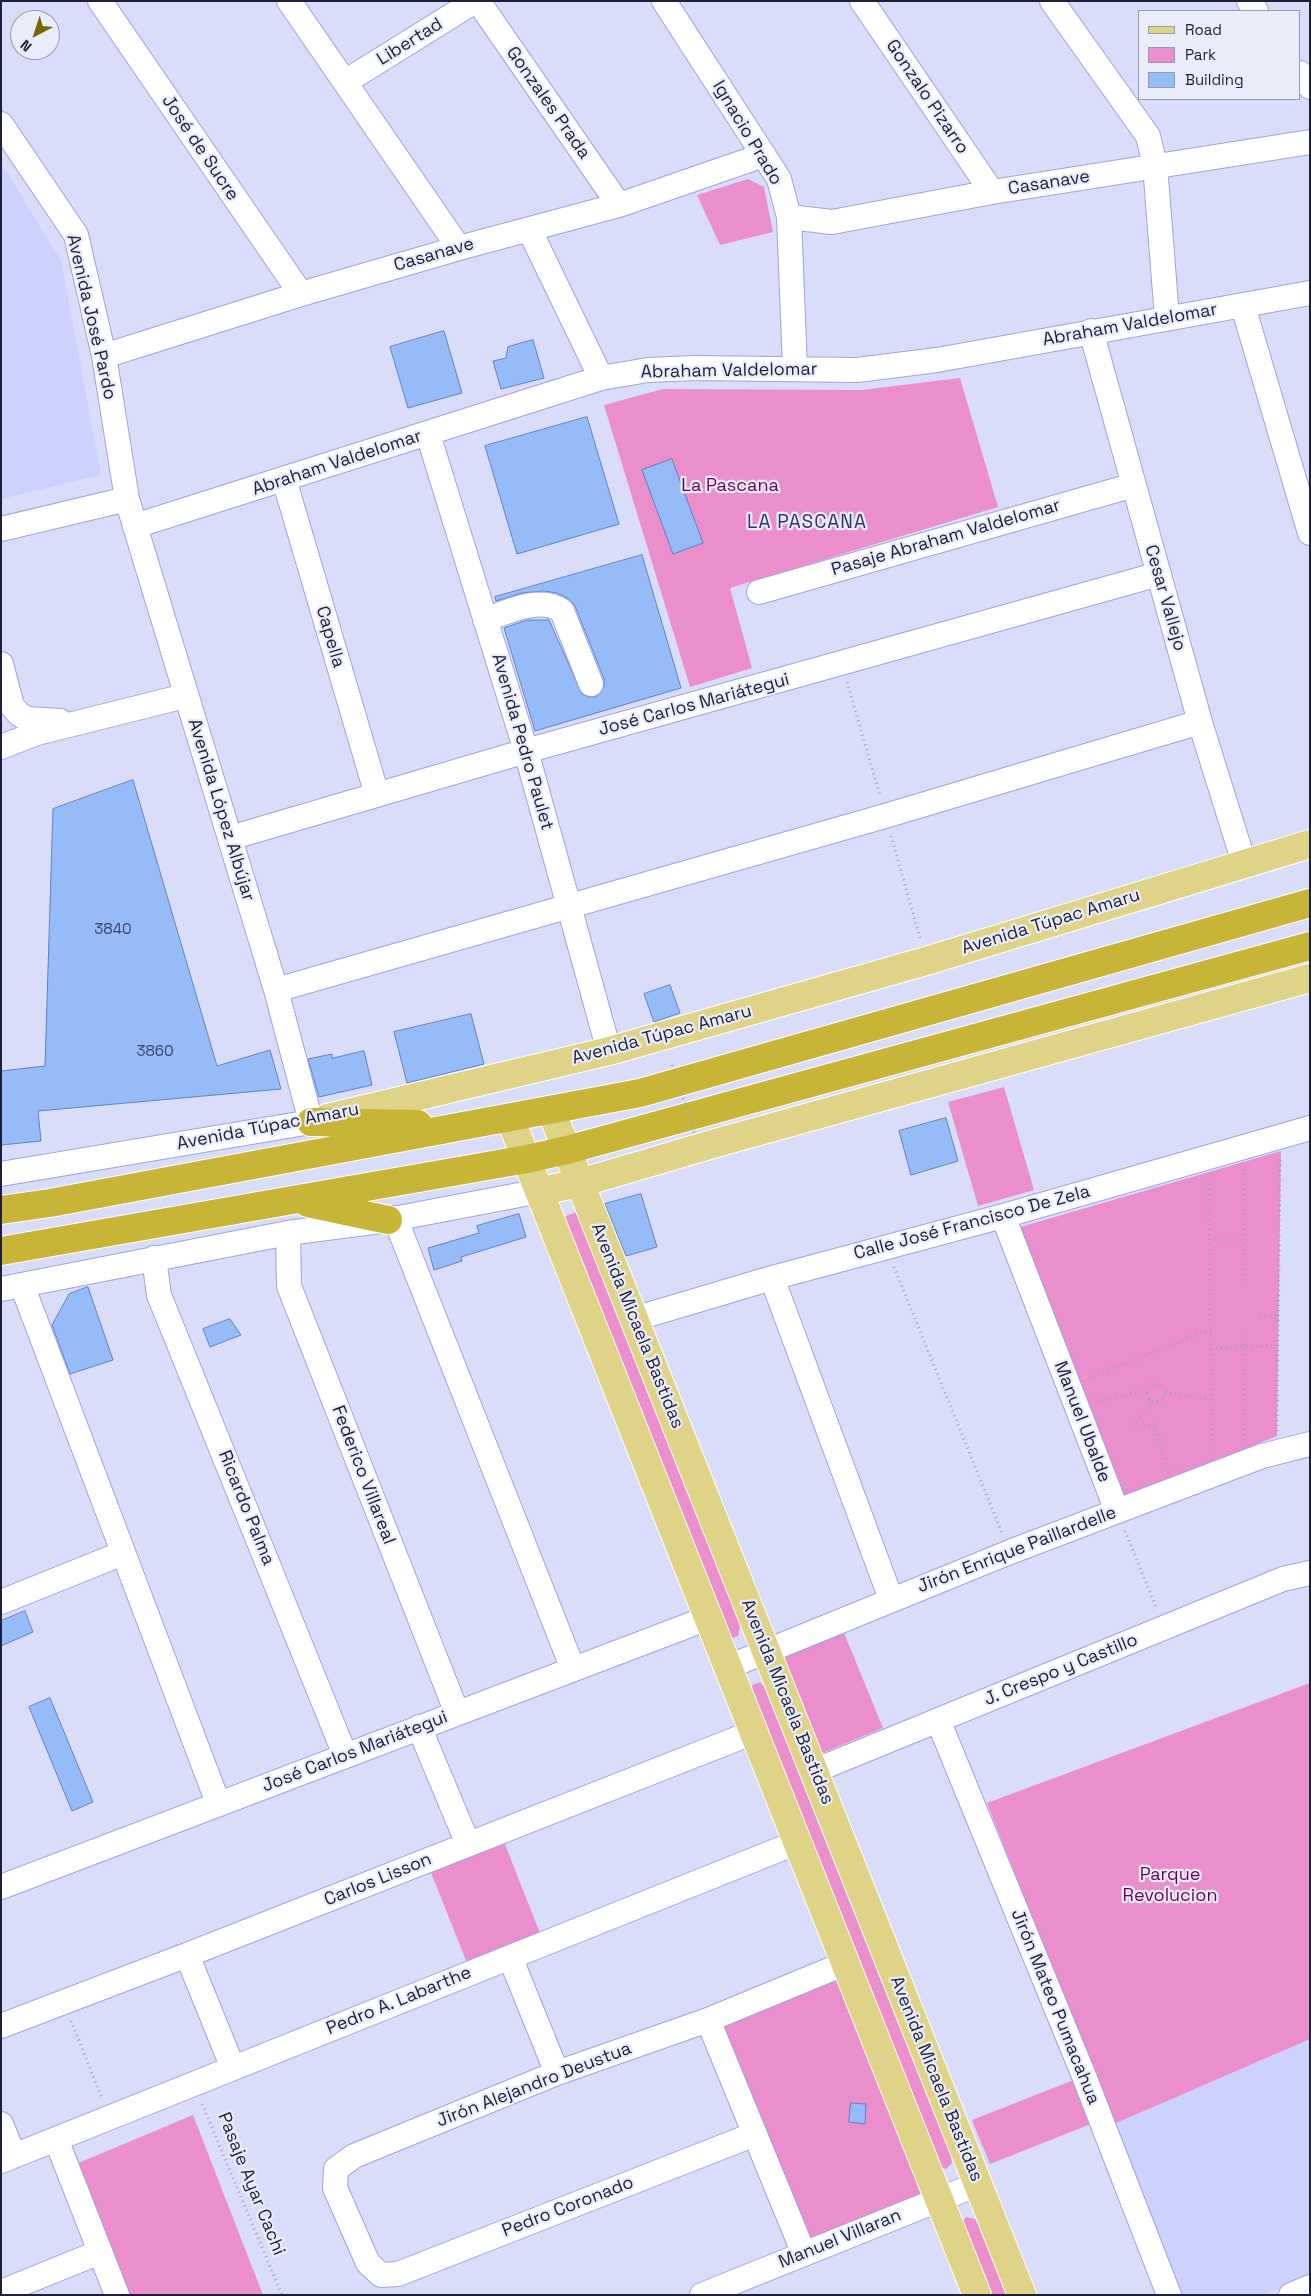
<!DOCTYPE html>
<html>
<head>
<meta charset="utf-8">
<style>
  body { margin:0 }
  #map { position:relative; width:1311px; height:2296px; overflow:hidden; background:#daddf9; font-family:"Space Grotesk",sans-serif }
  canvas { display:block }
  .frame { position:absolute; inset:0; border:2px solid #1e1f39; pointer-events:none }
  .legend { position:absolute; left:1138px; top:10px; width:162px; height:90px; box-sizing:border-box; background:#eaecfa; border:1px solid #989aad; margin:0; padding:6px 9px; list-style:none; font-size:15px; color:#1e1f39 }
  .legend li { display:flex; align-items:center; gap:10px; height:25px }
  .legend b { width:25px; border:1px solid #989aad }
  .north { position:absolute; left:10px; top:10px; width:50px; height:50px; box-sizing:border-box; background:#eaecfa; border:1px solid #989aad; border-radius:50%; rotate:220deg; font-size:14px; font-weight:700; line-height:20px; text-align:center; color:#1e1f39 }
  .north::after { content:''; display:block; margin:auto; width:18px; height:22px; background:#776900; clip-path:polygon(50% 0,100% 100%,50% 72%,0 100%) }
</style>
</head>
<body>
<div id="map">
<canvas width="1311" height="2296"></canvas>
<div class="frame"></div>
<ul class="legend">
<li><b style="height:6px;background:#ded387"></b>Road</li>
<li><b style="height:14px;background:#eb8fcc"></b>Park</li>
<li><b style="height:14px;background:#96bbf9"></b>Building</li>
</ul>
<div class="north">N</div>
</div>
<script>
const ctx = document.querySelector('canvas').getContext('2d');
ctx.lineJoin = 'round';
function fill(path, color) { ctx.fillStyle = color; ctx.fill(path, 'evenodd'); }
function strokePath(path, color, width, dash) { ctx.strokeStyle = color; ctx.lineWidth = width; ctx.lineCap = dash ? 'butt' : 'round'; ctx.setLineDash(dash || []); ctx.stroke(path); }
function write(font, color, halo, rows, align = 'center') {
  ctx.font = font + ' "Space Grotesk",sans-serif'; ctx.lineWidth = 4.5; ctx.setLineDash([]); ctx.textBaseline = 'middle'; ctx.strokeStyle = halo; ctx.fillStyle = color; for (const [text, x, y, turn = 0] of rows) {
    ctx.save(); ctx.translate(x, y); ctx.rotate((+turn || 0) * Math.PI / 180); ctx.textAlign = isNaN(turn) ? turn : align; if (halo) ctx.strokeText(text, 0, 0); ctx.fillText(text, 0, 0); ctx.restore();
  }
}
fill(new Path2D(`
  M1,163L61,260L101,475L1,499Z
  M1310,2039V2275L1263,2295H1180L1114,2124Z`), '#ccd1ff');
fill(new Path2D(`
  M748,179L764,187L773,232L720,245L697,195Z
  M960,378L998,507L730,588L752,668L690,687L604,405L663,389L862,390Z
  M1004,1087L1034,1190L978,1206L948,1102Z
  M1281,1151L1277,1436L1124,1498L1017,1228Z
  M582,1210L741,1622L738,1636L731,1639L561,1218Z
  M842,1628L883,1728L812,1757L771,1656Z
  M760,1682L773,1697L951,2152L952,2163L946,2169L938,2166L755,1703L752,1685Z
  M1310,1683V2039L1114,2124L987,1803Z
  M500,1832L544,1943L471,1973L426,1860Z
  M846,1963L939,2200L804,2254L708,2020Z
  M1084,2076L1101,2120L990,2164L972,2120Z
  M193,2115L263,2295H130L76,2164Z
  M966,2217L975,2219L981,2228L1008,2295H985L961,2225Z`), '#eb8fcc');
const building = new Path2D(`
  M444,331L462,393L408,408L390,347Z
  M533,340L544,378L501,389L493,361L506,358L508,347Z
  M587,417L619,524L517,554L485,446Z
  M672,459L703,543L673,554L642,470Z
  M642,555L681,688L535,731L504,628L527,620H549L582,694L589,697H596L604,686V679L575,606L569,599L557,593L544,591L522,593L496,601L495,597Z
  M133,780L217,1066L270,1050L281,1089L38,1111L41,1141L1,1145V1071L45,1066L53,809Z
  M670,985L680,1013L654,1022L644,994Z
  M471,1014L484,1064L407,1083L394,1032Z
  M364,1051L372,1085L319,1097L308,1059L332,1054V1058Z
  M946,1118L958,1161L911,1175L899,1131Z
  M641,1194L657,1247L626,1256L605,1204Z
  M519,1214L526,1237L461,1257L462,1261L434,1270L428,1248L479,1233L477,1226Z
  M88,1287L113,1360L70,1374L52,1325L69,1294Z
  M230,1319L241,1335L210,1347L203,1329Z
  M25,1611L33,1632L1,1646V1621Z
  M50,1698L93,1802L72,1811L29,1707Z
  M851,2103L866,2104L865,2124L849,2122Z`);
fill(building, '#96bbf9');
strokePath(building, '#5f81ba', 1);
const minor = new Path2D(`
  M100,1L301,294
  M289,1L459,248
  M478,1L619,205
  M664,1L779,179L789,217L795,369
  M862,1L992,192
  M1052,1L1148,136L1155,165L1167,318
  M1249,1L1256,11
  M1300,73L1310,87
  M345,82L475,1
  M1,124L76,235L104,356L127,499L135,526L276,990L311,1122L1,1174
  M789,217L832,222L992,192L1310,142
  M529,229L601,378
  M1243,306L1310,533
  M1091,331L1200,722L1244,863
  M104,356L301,294L459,248L619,205L764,155
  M428,434L526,751L609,1051
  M284,479L377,795
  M135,526L601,378L648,370L695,368L857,370L937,360L1310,293
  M1,529L127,499
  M759,592L1134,485
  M485,620C507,612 541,595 562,611L591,684
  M1,664L12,706L19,714L27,719L60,721
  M1,747L37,733L185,696
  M230,838L526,751L1159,574
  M276,990L885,816L1200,722
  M1003,1216L1117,1511
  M395,1218L573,1669
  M288,1233L289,1286L457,1713
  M154,1258L159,1295L345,1755
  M772,1278L891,1599
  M22,1285L218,1803
  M1,1289L288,1233L388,1220L540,1191
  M634,1319L772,1278L1003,1216L1310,1128
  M1,1602L123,1553
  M728,1667L1010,1552L1262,1456L1310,1444
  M938,1720L1084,2076L1169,2295
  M419,1727L468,1844
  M814,1771L1283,1579L1310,1573
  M1,1887L708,1618
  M187,1955L233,2068
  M510,1957L557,2073
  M708,2020L804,2254
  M1,2026L187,1955L754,1732
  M1,2124L14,2156
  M755,2134L398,2274L381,2275L368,2263L335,2188L336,2169L354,2156L557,2073L708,2020L846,1963
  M56,2139L117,2295
  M1,2161L798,1842
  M1,2292L100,2252
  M702,2295L978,2184
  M1291,2295L1310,2287`);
const major = new Path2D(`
  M551,1110L1022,2295
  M327,1118L609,1051L926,961L1310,844
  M510,1118L977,2295
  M540,1191L580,1183L716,1143L1310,978`);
const highway = new Path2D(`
  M311,1122L418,1124
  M308,1203L388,1220
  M1,1210L50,1203L640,1093L1310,903
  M1,1251L527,1159L567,1150L1310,946`);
strokePath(minor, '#9da2e4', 26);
strokePath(major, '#fff', 30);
strokePath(highway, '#fff', 30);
strokePath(new Path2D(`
  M847,682L880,796
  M891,836L920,938
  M1244,1169L1245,1285
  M1209,1179L1212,1452
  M1210,1240H1244
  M894,1267L1002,1533
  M1260,1317L1278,1316
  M1243,1334L1244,1441
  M1211,1348L1278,1346
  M1089,1378L1211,1329
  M1147 1393a9 9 0 1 1 18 0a9 9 0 1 1-18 0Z
  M1165,1393L1212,1399
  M1096,1401L1147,1390
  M1153,1402L1150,1408L1136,1423L1138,1429L1154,1425L1168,1469
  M1277,1431L1280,1158
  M1125,1531L1157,1609
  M71,2021L102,2098
  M202,2104L282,2295`), '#a0a2be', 3, [1, 4]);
strokePath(minor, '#fff', 24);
strokePath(major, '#ded387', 28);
strokePath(highway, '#c8b537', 28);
strokePath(new Path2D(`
  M672,1065L695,1135`), '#a0a2be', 3, [1, 4]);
write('15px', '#3c4669', null, [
  ["3840",113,930],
  ["3860",155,1052]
]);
write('18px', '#1e1f39', '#eaecfa', [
  ["Libertad",410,42,-32],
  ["Gonzalo Pizarro",927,97,56],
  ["Gonzales Prada",548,103,55],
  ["Ignacio Prado",747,133,59],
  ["José de Sucre",200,148,56],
  ["Casanave",1049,183,-9],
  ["Casanave",434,255,-16],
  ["Avenida José Pardo",91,317,77],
  ["Abraham Valdelomar",1130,325,-10],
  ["Abraham Valdelomar",729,371,-1],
  ["Abraham Valdelomar",337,463,-18],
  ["Pasaje Abraham Valdelomar",946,538,-16],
  ["Cesar Vallejo",1165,598,74],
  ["Capella",330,637,74],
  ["José Carlos Mariátegui",694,705,-15],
  ["Avenida Pedro Paulet",522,742,74],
  ["Avenida López Albújar",221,810,73],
  ["Avenida Túpac Amaru",1051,922,-17],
  ["Avenida Túpac Amaru",662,1035,-15],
  ["Avenida Túpac Amaru",268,1127,-11],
  ["Calle José Francisco De Zela",972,1223,-15],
  ["Avenida Micaela Bastidas",637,1326,68],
  ["Manuel Ubalde",1082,1422,69],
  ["Federico Villareal",363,1475,69],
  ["Ricardo Palma",246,1508,68],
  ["Jirón Enrique Paillardelle",1017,1550,-21],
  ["J. Crespo y Castillo",1061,1670,-22],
  ["Avenida Micaela Bastidas",787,1702,68],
  ["José Carlos Mariátegui",355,1752,-21],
  ["Carlos Lisson",378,1880,-22],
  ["Pedro A. Labarthe",399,2001,-22],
  ["Jirón Mateo Pumacahua",1055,2007,68],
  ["Avenida Micaela Bastidas",936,2079,68],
  ["Jirón Alejandro Deustua",534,2085,-21],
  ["Pasaje Ayar Cachi",251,2184,68],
  ["Pedro Coronado",568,2207,-21],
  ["Manuel Villaran",840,2239,-22]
]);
write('18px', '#6b0054', '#eaecfa', [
  ["La Pascana",730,486],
  ["Parque",1170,1875],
  ["Revolucion",1170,1896]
]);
ctx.letterSpacing = '1px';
write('19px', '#33336c', '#eaecfa', [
  ["LA PASCANA",807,523]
]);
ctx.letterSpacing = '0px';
</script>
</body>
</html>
